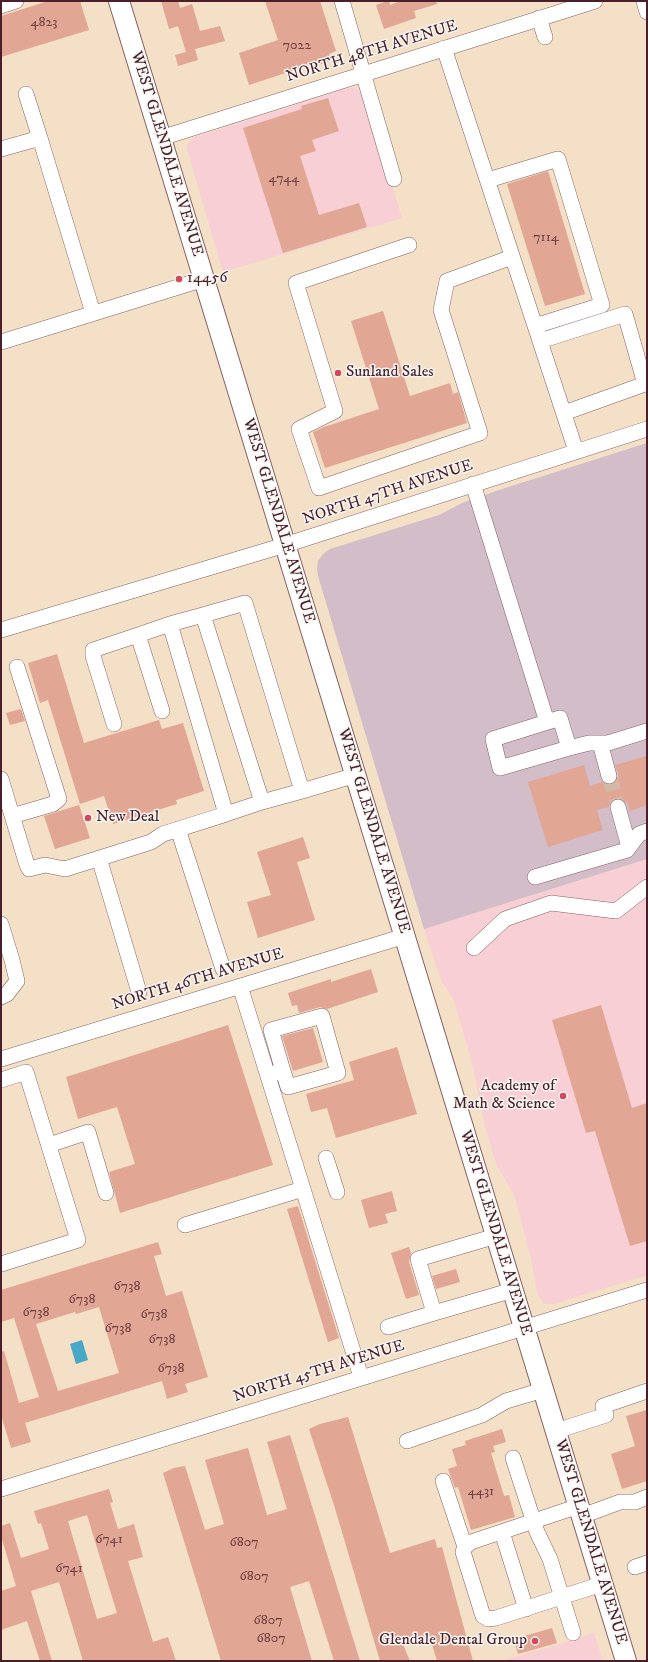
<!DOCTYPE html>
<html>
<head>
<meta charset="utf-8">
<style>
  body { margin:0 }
  #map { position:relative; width:648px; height:1662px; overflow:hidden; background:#f4dfc7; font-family:"IM FELL DW Pica",serif }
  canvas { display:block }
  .frame { position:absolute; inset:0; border:2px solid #4a1f2b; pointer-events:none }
</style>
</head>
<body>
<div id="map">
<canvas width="648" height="1662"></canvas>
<div class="frame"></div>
</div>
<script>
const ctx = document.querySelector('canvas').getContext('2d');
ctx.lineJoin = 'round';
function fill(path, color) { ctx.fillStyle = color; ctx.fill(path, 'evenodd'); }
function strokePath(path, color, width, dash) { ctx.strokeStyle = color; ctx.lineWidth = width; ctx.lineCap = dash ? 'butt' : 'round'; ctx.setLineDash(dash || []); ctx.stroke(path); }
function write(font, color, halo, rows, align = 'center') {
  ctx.font = font + ' "IM FELL DW Pica",serif'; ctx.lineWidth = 3; ctx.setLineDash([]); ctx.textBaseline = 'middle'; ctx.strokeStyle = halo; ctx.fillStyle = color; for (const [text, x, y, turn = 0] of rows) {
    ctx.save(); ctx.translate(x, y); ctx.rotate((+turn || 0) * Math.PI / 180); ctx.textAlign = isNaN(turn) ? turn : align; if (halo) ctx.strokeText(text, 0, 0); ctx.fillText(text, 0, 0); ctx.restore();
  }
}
fill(new Path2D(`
  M348,88H355L359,91L366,101L402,218L223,272L187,149V144L195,137Z
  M647,859V1275L553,1304H545L538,1295L536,1287L531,1258L514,1194L497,1166L485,1126L473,1066L454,1000L441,980L424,929Z
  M594,1633L603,1661H501L557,1645Z`), '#f7cfd4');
fill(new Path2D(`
  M647,443V859L424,929L318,576L317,569L318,561L323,554L330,549L439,515L462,503L499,490Z`), '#d2bdc8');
fill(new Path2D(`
  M82,1340L88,1360L76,1364L70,1344Z`), '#48a8c7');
fill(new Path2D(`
  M48,1H80L89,30L1,57V16Z
  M161,1H178L180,8L192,4L200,31L220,26L225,41L195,49L198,60L178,66L175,55L186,52L178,26L169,29Z
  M265,1H320L336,51L329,54L331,61L314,66L313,64L249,85L239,53L278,40Z
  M387,1H389L390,5L401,1H436L437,4L414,11L416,18L384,29L376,5Z
  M328,98L339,131L312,140L316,151L300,156L319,215L359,203L367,227L283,253L243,128L302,109L301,106Z
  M548,171L585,294L545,306L507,184Z
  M383,311L410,396L450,383L453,394L458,392L467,423L325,468L313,432L324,427L379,409L351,321Z
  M57,654L84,743L159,720L162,729L183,723L204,791L176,800L177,804L113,824L104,796L80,804L48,700L40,703L28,663Z
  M21,709L25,721L10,725L6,713Z
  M647,756V805L630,811L627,801L625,802L620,798H615L611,801L609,807L597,810L603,830L548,847L528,782L584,765L590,786L602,782L606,785H611L616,782L619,776L615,765Z
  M79,805L90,838L55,849L44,816Z
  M303,837L310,858L297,862L315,920L258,938L247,902L271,895L257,852Z
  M371,969L378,992L327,1009L320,1007L299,1013L297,1005L292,1006L288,993L331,979V982Z
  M601,1005L632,1108L647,1103V1241L630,1246L595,1131L586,1133L552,1020Z
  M228,1025L273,1165L120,1213L109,1172L135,1164L117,1107L78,1119L66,1077Z
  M313,1028L323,1062L293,1071L282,1036Z
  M397,1047L417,1114L336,1138L327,1108L311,1112L306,1094L354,1080L349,1062Z
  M392,1191L397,1211L385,1214L388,1223L369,1228L361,1200Z
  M298,1206L339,1338L328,1342L287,1209Z
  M158,1242L162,1254L154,1256L166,1296L182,1291L208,1377L185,1384L188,1392L167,1399L162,1381L25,1423L31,1442L11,1448L1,1415V1352L4,1351L19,1403L39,1397L14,1318L1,1322V1290ZM99,1307L119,1373L58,1391L36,1324L75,1312L76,1314Z
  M409,1247L411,1253L409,1262L419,1295L406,1299L391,1253Z
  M456,1269L460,1282L436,1289L432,1276Z
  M647,1410V1481L622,1489L611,1454L635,1446L626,1416Z
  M348,1417L390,1553L435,1539L437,1548L442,1547L473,1661H437L429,1634L402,1642L410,1661H380L334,1505L309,1429L320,1424Z
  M502,1429L506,1442L493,1446L495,1452L491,1453L504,1496L509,1495L515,1517L471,1530L458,1487L455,1488L448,1469L457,1466L452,1449L466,1445L465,1441Z
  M290,1435L360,1661H334L309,1581L290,1587L312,1661H221L163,1473L174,1468L185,1466L205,1530L224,1524L205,1460L248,1448L267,1515L287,1509L267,1442Z
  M109,1489L113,1502L110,1503L118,1529L134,1524L143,1557L128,1561L153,1642L168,1637L176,1661H83L59,1582L31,1591L52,1661H40L27,1621L1,1630V1591L16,1586L1,1536V1526L10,1523L21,1558L49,1549L41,1523L38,1524L34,1511ZM87,1515L117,1613L97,1619L68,1521Z
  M552,1628L557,1643L518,1654L514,1639Z`), '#e1a694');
strokePath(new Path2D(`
  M609,776L618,807`), '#d2b9a8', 15, [15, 8]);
const minor = new Path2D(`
  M342,1L394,179
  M644,1L647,12
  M1,6L16,1
  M539,18L545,37
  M444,48L576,451
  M26,94L40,138
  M161,138L595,1
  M1,149L40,138L93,313
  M488,180L558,159L602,305L535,326
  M409,245L296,283L335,411L299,429L319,488L480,433L441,310L447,281L512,257
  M540,341L625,314L645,384L564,413
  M1,342L204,279
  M473,484L547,722
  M170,624L203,615
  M1,630L285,545L647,429
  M162,711L138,635L170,624L226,814L262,802L203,615L245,603L302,791L356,775
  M560,718L569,748L500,768L493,739Z
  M114,724L93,656V650L138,635
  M600,743L609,776
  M569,748L589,743H608L647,731
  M1,779L27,865L29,869L45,865L65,869L151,842L163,834L226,814
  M262,802L302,791
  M618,807L629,847
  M12,816L53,804L59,799L17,667
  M178,829L223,969
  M99,858L139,992
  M535,877L627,850L639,834L647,831
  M1,924L12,960L17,981L7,994L1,997
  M474,948L505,919L551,903L616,911L647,887
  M240,986L303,1189
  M1,1059L405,936
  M268,1075L283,1071L271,1030L322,1016L338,1073L288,1087L283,1071
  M1,1080L26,1072L78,1240L1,1264
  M49,1145L88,1132L106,1193
  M326,1158L337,1192
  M185,1225L303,1189L361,1377
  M434,1313L513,1290
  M388,1327L434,1313L418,1259L496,1236
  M556,1431L606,1415L603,1406L647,1391
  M407,1441L482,1415L506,1401L543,1390
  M513,1458L537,1532L550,1559L573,1633
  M443,1481L465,1547
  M1,1489L647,1290
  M579,1506L471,1542L465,1547L463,1552L483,1616L488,1619L496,1618L602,1584
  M582,1516L620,1502H635L647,1497
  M502,1532L526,1609
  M635,1567L647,1563`);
const major = new Path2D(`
  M119,1L626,1661`);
strokePath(minor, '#866262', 16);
strokePath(major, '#866262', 22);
strokePath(minor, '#fff', 15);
strokePath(major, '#fff', 20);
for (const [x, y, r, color] of [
  [179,279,4,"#d1495b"],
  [338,373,4,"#d1495b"],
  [88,818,4,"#d1495b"],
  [563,1096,4,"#d1495b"],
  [535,1641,4,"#d1495b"]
]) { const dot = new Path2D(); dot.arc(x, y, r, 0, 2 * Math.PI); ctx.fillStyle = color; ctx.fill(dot); strokePath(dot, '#f6f6f2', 1.5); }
write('14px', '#704145', null, [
  ["4823",44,23],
  ["7022",297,46],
  ["4744",284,179],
  ["7114",546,238],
  ["6738",127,1287],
  ["6738",82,1300],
  ["6738",36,1313],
  ["6738",154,1315],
  ["6738",118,1329],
  ["6738",162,1340],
  ["6738",171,1369],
  ["4431",481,1492],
  ["6741",109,1540],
  ["6807",244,1543],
  ["6741",69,1569],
  ["6807",254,1577],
  ["6807",268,1621],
  ["6807",271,1639]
]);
write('16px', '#4a1f2b', '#f6f6f2', [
  ["NORTH 48TH AVENUE",372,52,-17],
  ["WEST GLENDALE AVENUE",166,154,73],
  ["NORTH 47TH AVENUE",388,493,-18],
  ["WEST GLENDALE AVENUE",278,521,73],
  ["WEST GLENDALE AVENUE",373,831,73],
  ["NORTH 46TH AVENUE",198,980,-17],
  ["WEST GLENDALE AVENUE",495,1233,73],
  ["NORTH 45TH AVENUE",319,1372,-17],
  ["WEST GLENDALE AVENUE",590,1542,73]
]);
write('16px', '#4a1f2b', '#f6f6f2', [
  ["14456",187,279],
  ["Sunland Sales",346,373],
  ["New Deal",96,818],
  ["Academy of",555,1087,"right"],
  ["Math & Science",555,1105,"right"],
  ["Glendale Dental Group",527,1641,"right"]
], 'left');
</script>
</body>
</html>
